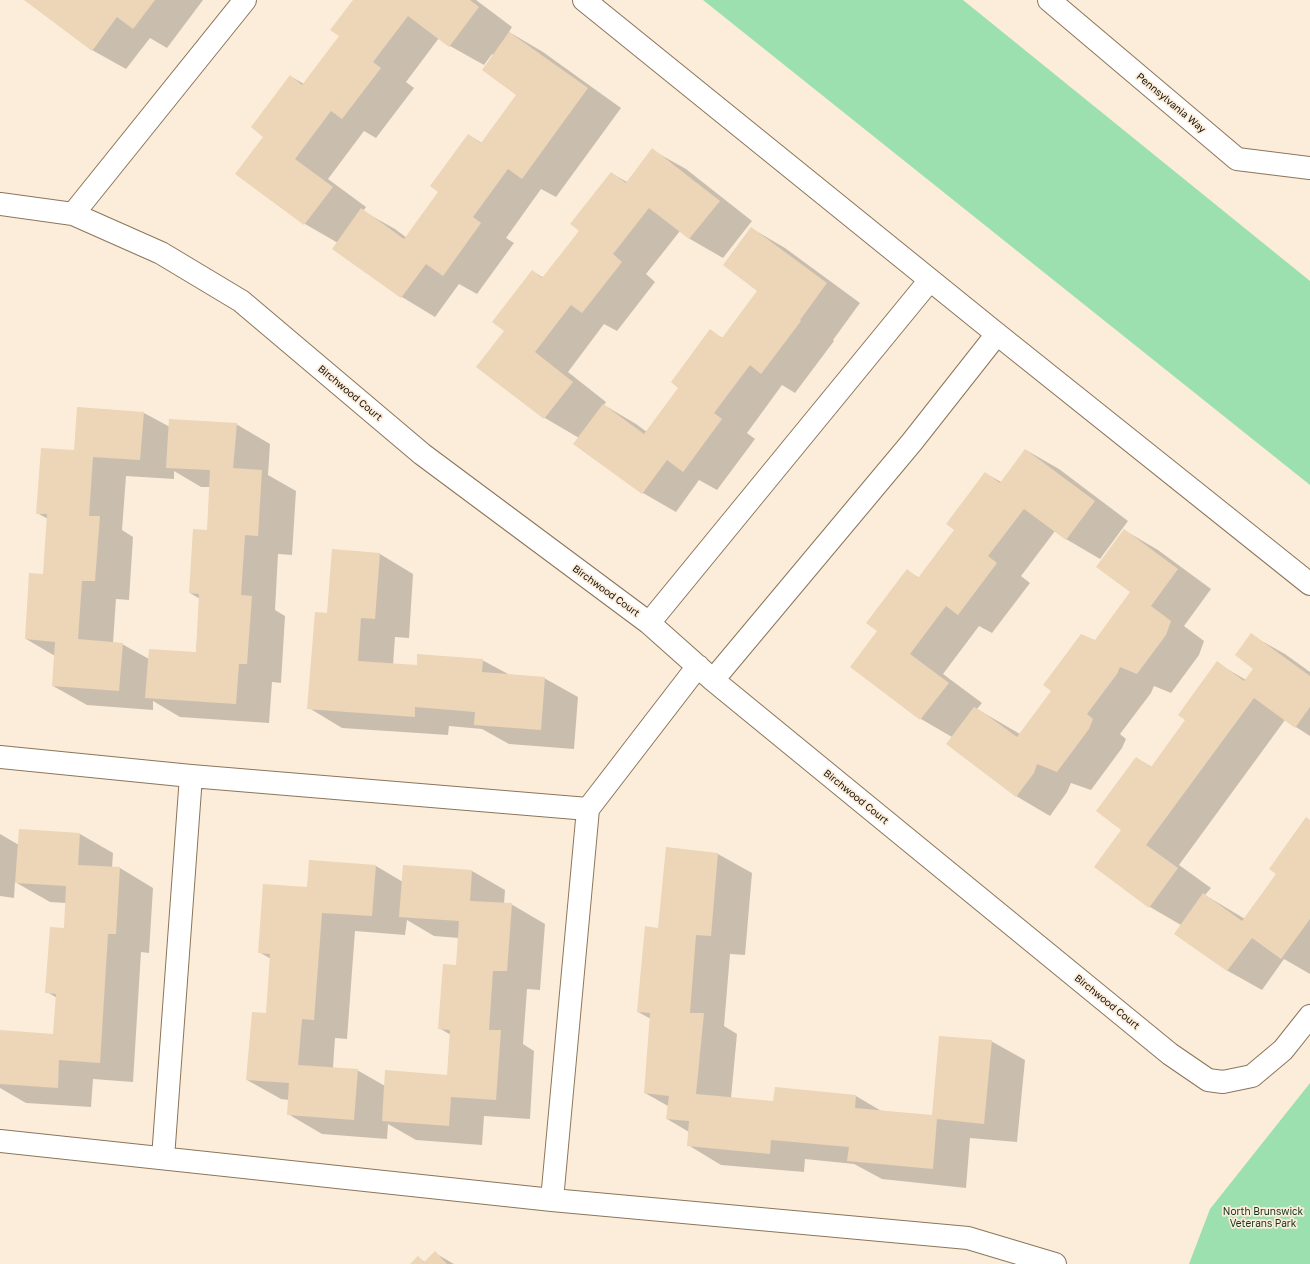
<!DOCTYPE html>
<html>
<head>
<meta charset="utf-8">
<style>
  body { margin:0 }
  canvas { display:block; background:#fbedda }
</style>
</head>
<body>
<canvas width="1310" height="1264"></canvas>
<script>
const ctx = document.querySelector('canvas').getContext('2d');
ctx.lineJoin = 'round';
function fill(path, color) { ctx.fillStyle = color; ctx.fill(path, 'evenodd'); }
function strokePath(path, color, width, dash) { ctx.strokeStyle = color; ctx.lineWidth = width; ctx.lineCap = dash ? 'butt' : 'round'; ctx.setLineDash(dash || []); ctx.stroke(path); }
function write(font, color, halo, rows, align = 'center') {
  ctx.font = font + ' "Golos Text",sans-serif'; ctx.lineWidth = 3.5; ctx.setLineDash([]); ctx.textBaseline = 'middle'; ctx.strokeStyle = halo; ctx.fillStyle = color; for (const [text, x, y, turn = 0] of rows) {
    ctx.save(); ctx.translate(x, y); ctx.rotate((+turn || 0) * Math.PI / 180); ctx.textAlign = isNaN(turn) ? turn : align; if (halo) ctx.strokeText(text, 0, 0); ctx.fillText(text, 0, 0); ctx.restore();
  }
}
fill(new Path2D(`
  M703,0H963L1310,281V485Z
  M1310,1083V1264H1189L1210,1209Z`), '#9ce0af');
fill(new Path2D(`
  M26,0H203L167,48L150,38L126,69L92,50Z
  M354,0H476L512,27L509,32L543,52L621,108L556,197L541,189L506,238L514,243L477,294L459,284L435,317L402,297L334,248L338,243L305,224L237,173L265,136L290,76L304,84L340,36ZM439,38L450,46L484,65L492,54L518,94L482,143L469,135L440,192L407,238L395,229L363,211L366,207L328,179L364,131L376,138L414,88L406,82Z
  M652,150L686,169L752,221L723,258L690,239L680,231L646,274L655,282L617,331L604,324L568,372L606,402L604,405L636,424L647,432L680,388L710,331L723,338L759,290L751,228L785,248L860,303L833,340L834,341L795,393L782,385L747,433L755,439L717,490L699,480L676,512L643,493L579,438L545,418L477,367L505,331L532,271L544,278L580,230L611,173L627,182Z
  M144,413L170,427L236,424L270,444L268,475L296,491L292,555L278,554L275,610L285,616L281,683L272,682L269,723L180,717L153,701V710L87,705L53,686L55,656L26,639L44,575L48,519L37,513L75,451ZM174,471L201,487H210L208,531L190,593L200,599L196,653L149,659L122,644L113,643L116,599L129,600L133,537L122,530L126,476L174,479Z
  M1026,450L1059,469L1128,521L1100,559L1066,539L1055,531L1021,576L1030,583L992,633L979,626L943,674L982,703L977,709L1020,734L1095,641L1132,592L1124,530L1158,550L1211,589L1184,626L1204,641L1199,655L1171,693L1154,686L1151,693L1120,734L1126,739L1122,748L1091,790L1071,783L1067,792L1050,816L1016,796L952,737L921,719L851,667L879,631L907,570L919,578L955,530L985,473L1001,482Z
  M380,554L413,574L409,638L395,637L393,665L418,667L482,660L510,675L544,678L578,697L574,749L509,744L482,729L449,726L448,735L342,728L309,708L328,614Z
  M1251,635L1285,654L1310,672V736L1285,720L1179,865L1211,888L1205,895L1245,919L1277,873L1310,821V974L1284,959L1262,990L1228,971L1175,933L1181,925L1150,907L1123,830L1136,758L1152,767L1187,720L1217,663L1246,680L1254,668Z
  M0,834L19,845L80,834L113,853L112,868H120L153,888L149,953L141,952L133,1082L93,1079L91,1107L26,1103L0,1088V1031L54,1035L57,998L47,992L65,929L66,903L50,902L15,882L14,898L0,896Z
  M667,848L718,854L752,873L745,955L730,954L724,1026L737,1034L731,1098L774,1102L776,1088L856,1096L883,1112L933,1116L991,1041L1025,1060L1017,1142L970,1138L966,1188L882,1179L854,1164L805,1159L804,1172L721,1165L688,1145L689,1132L667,1119L668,1106L645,1093L651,1019L638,1012L659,929Z
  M376,866L403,882L472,871L505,890L504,904H511L545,924L540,990L527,989L523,1044L534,1051L530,1119L484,1116L482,1145L416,1140L388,1124L387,1139L322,1134L288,1114L289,1100L281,1099L247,1080L267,1014L271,959L259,952L308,888ZM407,920L434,936L459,938L457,966L439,1028L451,1035L448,1076L385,1086L357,1070L333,1068L335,1038L347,1039L355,931L405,935Z
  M435,1253L454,1264H411L418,1258L425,1262Z`), '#0003');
fill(new Path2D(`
  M24,0H155L133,29L117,17L92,51Z
  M353,0H470L479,7L449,47L408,16L373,62L381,68L342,119L331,111L295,159L333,187L304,225L235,174L263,137L251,127L290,75L302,85L339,36L330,30Z
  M509,32L588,88L522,179L508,169L473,217L481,223L443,276L426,264L401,298L332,249L361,208L404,239L438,192L430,186L468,134L481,143L516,95L482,70Z
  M652,148L720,201L689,239L649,208L613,254L622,262L582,313L571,305L535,352L573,382L544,419L476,367L504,331L492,322L532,270L542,278L579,231L570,224L611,172L626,183Z
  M751,227L827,283L800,320L801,321L761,374L750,365L714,413L722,419L683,472L667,460L642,494L573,444L603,404L644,434L678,388L671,382L710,329L722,338L757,291L723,265Z
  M77,407L144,412L140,460L93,457L89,516H100L95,581H82L78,639L123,643L119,691L52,686L55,642L25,639L29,573L43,574L47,514H36L41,448L74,450Z
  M169,419L237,423L233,468L262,470L258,536L245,535L241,595L252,596L247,664H239L236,704L145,698L149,649L196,652L199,594L189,593L193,529L207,530L210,470L166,468Z
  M1025,449L1095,501L1066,540L1024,509L988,556L997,563L958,615L946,606L910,654L949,683L920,720L850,667L877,631L866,623L907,569L918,578L954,530L946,524L985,472L1000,483Z
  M1124,529L1178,569L1151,606L1171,621L1166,635L1137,674L1120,667L1117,674L1087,714L1093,719L1089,729L1057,772L1037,764L1034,773L1016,797L946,744L974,707L980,710L1017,737L1051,691L1043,685L1081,634L1095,640L1130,592L1096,567Z
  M332,549L380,553L375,619L361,618L358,661L417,665V654L483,659L482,672L545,677L541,730L474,725L475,712L415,707V717L307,709L315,612L327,613Z
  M1251,633L1310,676V707L1295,728L1254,698L1146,845L1178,868L1149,908L1094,867L1121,830L1096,811L1136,757L1151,767L1185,720L1178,715L1217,661L1244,681L1253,669L1235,655Z
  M1306,817L1310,820V919L1281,959L1252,938L1227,971L1174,934L1203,893L1242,921L1276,874L1269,869Z
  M19,829L80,833L78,865L120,867L116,934H108L100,1063L59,1060L58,1088L0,1084V1030L53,1034L56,994L45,993L50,927L64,928L66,886L15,883Z
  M666,847L718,853L711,936L696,935L690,1013H704L696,1094L773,1101L775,1087L856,1095L855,1108L932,1115L939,1036L992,1040L984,1124L937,1119L933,1169L847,1161L849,1147L771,1140L770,1154L687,1146L689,1121L666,1119L669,1096L644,1093L650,1013L637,1012L645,926L658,928Z
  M309,860L376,865L372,916L322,913L314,1020L302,1019L298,1065L358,1069L354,1120L287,1115L289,1083L246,1080L252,1012L266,1013L270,954L258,953L263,884L307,887Z
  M403,865L472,870L470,901L512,903L507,971H493L489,1030H501L496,1100L451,1097L449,1126L382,1121L385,1070L447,1075L450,1030L438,1029L443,964L456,965L459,921L399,917Z
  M435,1251L447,1264H410L418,1256L424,1262Z`), '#edd5b7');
const minor = new Path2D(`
  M584,0L997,334L1310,584
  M1049,0L1237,159L1310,168
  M0,204L73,214L161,253L241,301L422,454L649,623L713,680L1170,1054L1208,1080L1223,1082L1252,1076L1283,1050L1310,1016
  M73,214L245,0
  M649,623L930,280
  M713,680L912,442L997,334
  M0,757L191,776L588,809L698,666
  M0,1141L552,1200L968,1238L1055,1264
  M163,1158L191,776
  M552,1200L588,809`);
strokePath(minor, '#8b765a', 24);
strokePath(minor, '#fff', 22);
write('10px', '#160f05', '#fbedda', [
  ["Pennsylvania Way",1171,103,40],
  ["Birchwood Court",350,393,40],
  ["Birchwood Court",606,591,36],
  ["Birchwood Court",856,797,39],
  ["Birchwood Court",1107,1002,39]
]);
write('10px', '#11371f', '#fbedda', [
  ["North Brunswick",1263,1212],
  ["Veterans Park",1263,1224]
]);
</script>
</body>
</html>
